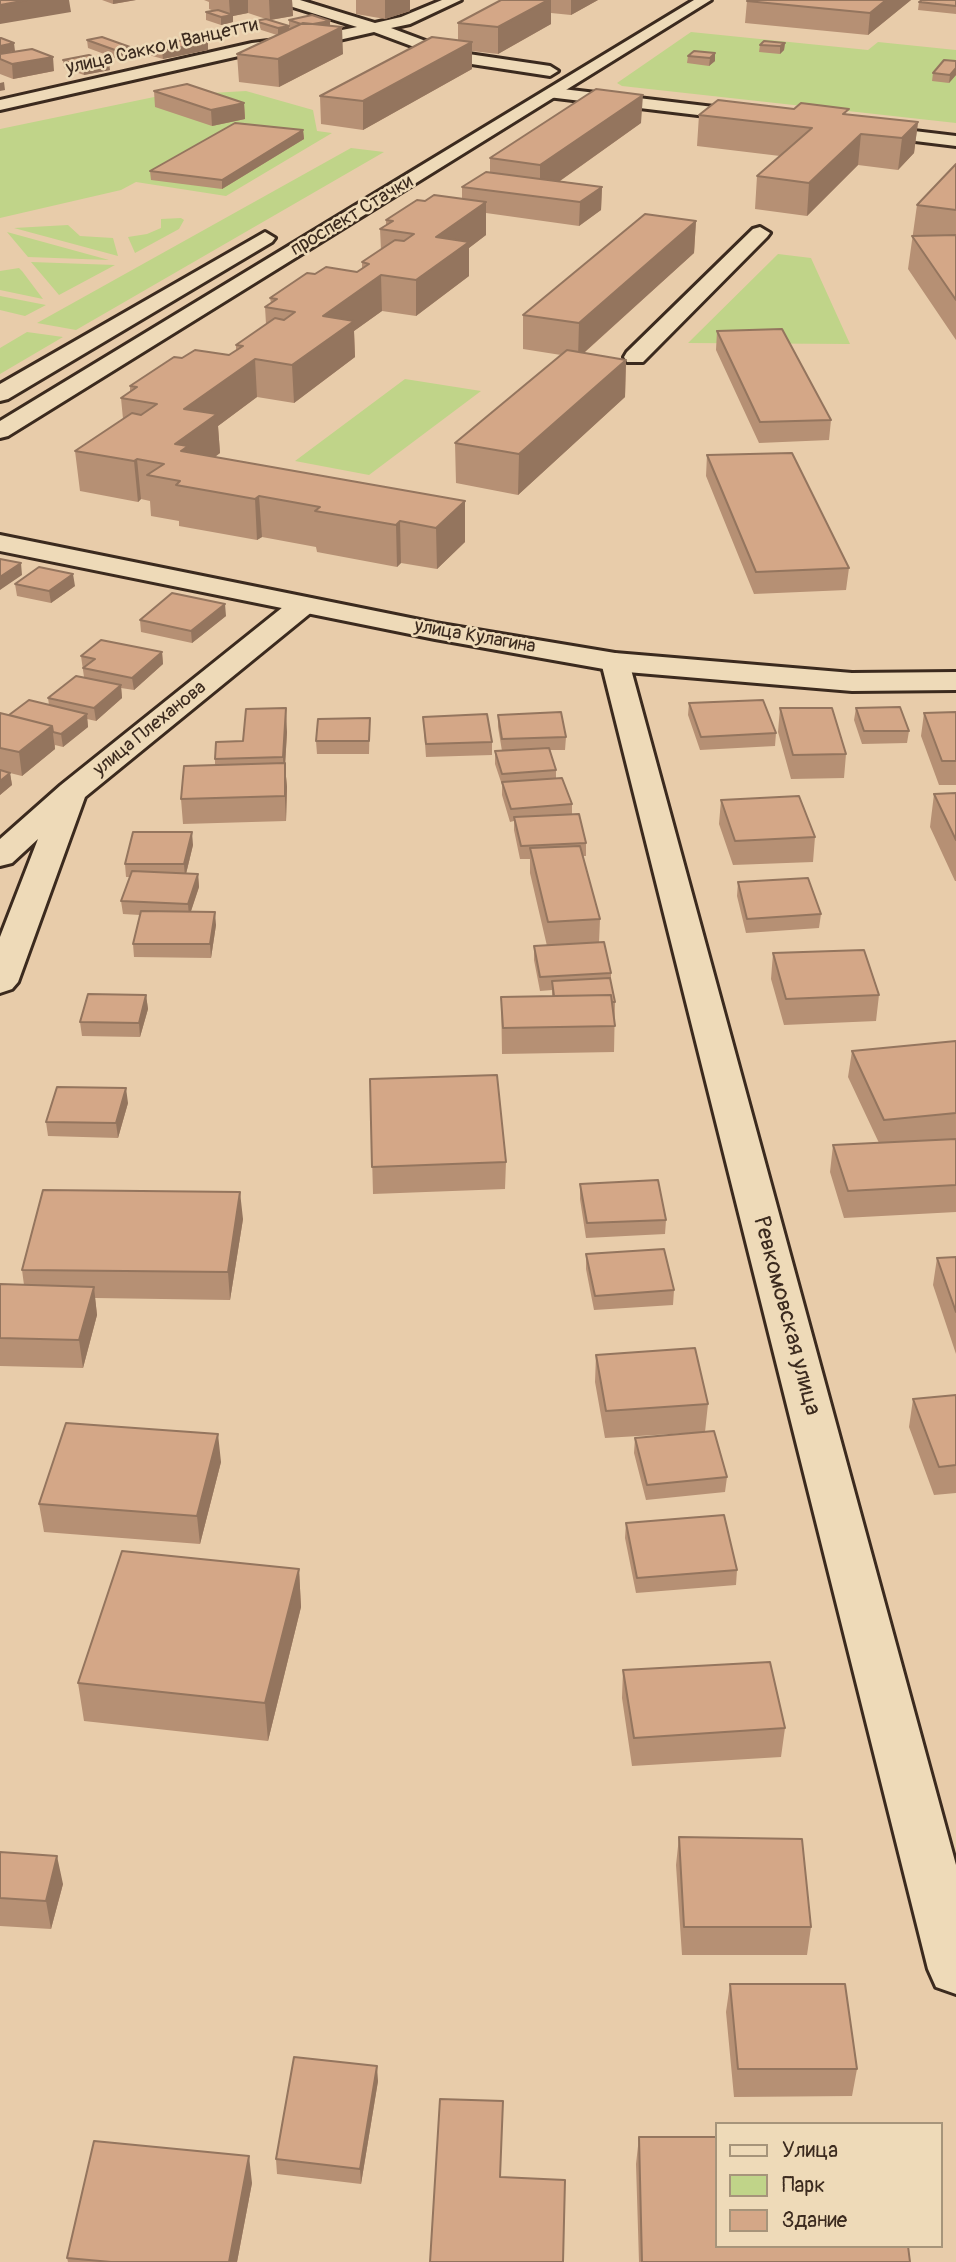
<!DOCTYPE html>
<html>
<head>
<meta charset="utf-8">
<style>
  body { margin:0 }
  #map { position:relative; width:956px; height:2262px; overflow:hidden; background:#e8ccaa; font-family:Pangolin,sans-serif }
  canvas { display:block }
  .legend { position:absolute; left:715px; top:2122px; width:228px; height:126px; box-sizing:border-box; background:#eedab8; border:2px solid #a6947a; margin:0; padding:9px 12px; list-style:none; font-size:21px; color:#3b2a1e }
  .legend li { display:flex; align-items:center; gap:14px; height:35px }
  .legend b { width:35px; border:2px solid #a6947a }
</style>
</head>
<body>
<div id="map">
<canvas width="956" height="2262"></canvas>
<ul class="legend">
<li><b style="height:9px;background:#eedab8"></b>Улица</li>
<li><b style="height:19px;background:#c0d489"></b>Парк</li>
<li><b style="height:19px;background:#d4a787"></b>Здание</li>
</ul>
</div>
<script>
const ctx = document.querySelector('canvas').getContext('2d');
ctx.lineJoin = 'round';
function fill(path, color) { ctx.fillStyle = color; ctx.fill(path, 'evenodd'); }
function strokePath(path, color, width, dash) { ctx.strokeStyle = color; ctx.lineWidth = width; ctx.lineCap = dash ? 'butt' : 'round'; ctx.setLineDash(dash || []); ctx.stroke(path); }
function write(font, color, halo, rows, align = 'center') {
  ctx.font = font + ' Pangolin,sans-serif'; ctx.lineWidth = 5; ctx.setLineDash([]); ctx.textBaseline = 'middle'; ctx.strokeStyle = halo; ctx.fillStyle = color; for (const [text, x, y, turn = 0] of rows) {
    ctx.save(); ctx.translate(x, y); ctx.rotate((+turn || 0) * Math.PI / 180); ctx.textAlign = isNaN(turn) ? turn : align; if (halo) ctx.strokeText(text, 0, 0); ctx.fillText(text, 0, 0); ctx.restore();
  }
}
fill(new Path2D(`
  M691,32L868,50L878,42L956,50V123L622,86L617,83Z
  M246,91L313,110L317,131L332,133L226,196L136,182L121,190L0,218V129L159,96Z
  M351,148L384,152L76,330L37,323Z
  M181,218L184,220L179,229L135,253L128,237L147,234L161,228V219Z
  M68,225L80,236L113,238L118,256L14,228Z
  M7,232L109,260L28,257Z
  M778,254L811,258L850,344L688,343Z
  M31,262L115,265L59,295Z
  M19,268L22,271L43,299L0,290V271Z
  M0,296L46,305L25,316L0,310Z
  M27,332L63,337L0,374V348Z
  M405,379L481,391L369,475L295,461Z`), '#c0d489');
const street = new Path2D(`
  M278,0H300L375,23L401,17L442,0H461L410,24L391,28L455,52L550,66L558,71L550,76L452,61L374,32L317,45L252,53L0,110V100L252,43L317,35L357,27L280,3Z
  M554,88L756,112L765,117L756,122L548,97L546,93L548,89Z
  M864,125L956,136V146L858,134L855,130Z
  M760,227L770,233L767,237L643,362H627L624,357L627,352L753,229Z
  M303,597L313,599L317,605L313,611L85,797L18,982L12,989L0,993V937L38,839L12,863L0,866V839L61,785L293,599Z
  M615,653L625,656L629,662L956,1865V1994L936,1987L928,1969L601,662L605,656Z`);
const secondary = new Path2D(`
  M0,535L435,623L615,653L852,673L956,672V690L852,691L615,671L435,639L0,551Z`);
const primary = new Path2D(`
  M694,0H711L8,436L0,438V421Z
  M265,232L275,238L272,242L8,399L0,401V384Z`);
strokePath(street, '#3b2a1e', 6);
strokePath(secondary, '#3b2a1e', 6);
strokePath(primary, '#3b2a1e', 6);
fill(street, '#eedab8');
fill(secondary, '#eedab8');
fill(primary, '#eedab8');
fill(new Path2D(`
  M102,0H136L113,4Z
  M204,0H292L293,16L270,20L289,26V20L330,21V26L343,54L279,87L239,82L237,54L277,35L255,28V21L266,19L248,13L233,16V22L221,25L206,20V12L214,11L209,9V2Z
  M356,0H410V11L385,19L356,14Z
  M501,0H598L571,15L551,13V24L498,54L472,51V69L363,130L321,124L320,96L458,40V23Z
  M911,0L868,35L745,23L747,1Z
  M956,0V14L918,10L919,2Z
  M87,40L131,55L115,58L88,48Z
  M208,42V50L163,59L149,55V47Z
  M785,43L784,50L780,54L759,52L760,45Z
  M715,53V61L709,66L687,63L688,56Z
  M0,54L54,71L13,79L0,74Z
  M63,60L110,70L84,75L64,68Z
  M956,61V75L949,83L932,81L933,73Z
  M154,91L244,103L245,119L212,126L155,107Z
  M699,115H848L918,122L914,153L898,170L858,165L807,216L755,209L757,176L780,156L697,146Z
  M641,123L560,181L602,187L601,210L579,226L486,213V235L469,248V276L416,316L382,311L354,331L355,357L294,403L257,397L218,426L220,453L215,457L465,501V542L437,569L401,563L397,567L317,552L316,547L262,537L257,540L179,526V521L151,516L150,501L141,499L138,502L80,491L75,451L123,419L121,398L130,392V386L182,358L229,355L236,350V345L266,324L265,307L271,303L270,298L315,274L357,272L362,268V262L381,250L380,229L386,226V220L425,201L462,199V187L490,172V158Z
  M303,130L304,139L222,189L151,180L150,171Z
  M956,164V340L908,269L917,205Z
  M696,221L694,253L584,353L626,360L625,397L518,495L456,483L455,443L561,355L523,349V315Z
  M717,331L831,420L829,440L759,443L716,350Z
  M707,455L849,568L846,590L754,594L706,476Z
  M15,584L75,586L51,603L17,596Z
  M226,616L192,643L141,632L140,620Z
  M162,652L163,664L134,690L121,688L122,698L96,721L87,719L88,727L63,747L55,745V749L22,776L10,773L12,785L0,795V713L9,715L49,705L48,698L84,677L81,656Z
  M689,703L776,733L775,746L700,750L688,715Z
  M780,708L846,754L844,778L791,779L778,732Z
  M856,708L909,731L907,743L862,744L854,720Z
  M956,712V785H939L921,736L924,713Z
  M498,715L566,737L565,750H550L556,770V778L572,804V814L586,843V856H583L600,919L599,943L611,973V982L615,1002L614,1052L502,1054L501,997L552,996V990L540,991L534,960V946H547L530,873V859H520L514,830V821L510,822L502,795V785L495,764V751H502L498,727Z
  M423,717L492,742V755L426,757Z
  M370,718L369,754H317L316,741Z
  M287,732L285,766L287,787L286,821L183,824L181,799L215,765V759L243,741Z
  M956,793V881H955L930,827L934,794Z
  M721,800L815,837L813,862L733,865L719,824Z
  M193,845L186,874H198L199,887L191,911L216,925L211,958L134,957L133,944L140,915L123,914L121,901L130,877H126L125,864Z
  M738,882L821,914L819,928L746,933L737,896Z
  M773,953L879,995L876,1021L784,1025L771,979Z
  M146,995L148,1009L140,1037L82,1036L80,1022Z
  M956,1041V1212L844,1218L830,1172L833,1145L879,1143L848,1077L852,1051Z
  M370,1079L506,1162L505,1189L373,1194Z
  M128,1103L118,1138L48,1136L46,1122Z
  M580,1184L666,1220L665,1234L586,1238L580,1199Z
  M243,1219L230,1300L95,1298L97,1315L83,1368L0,1366V1284L24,1285L22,1270Z
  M586,1254L674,1290L673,1305L594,1310L586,1269Z
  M956,1257V1354L933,1285L937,1258Z
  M596,1355L708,1404L705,1432L605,1438L595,1382Z
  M956,1395V1493L934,1495L909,1427L913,1399Z
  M635,1438L727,1477L725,1492L646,1500L634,1453Z
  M221,1462L200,1544L44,1532L39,1504Z
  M626,1523L737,1570L736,1585L636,1593L625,1538Z
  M299,1569L301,1607L268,1741L84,1721L78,1683Z
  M623,1670L785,1728L781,1757L632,1766L622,1698Z
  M679,1837L811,1927L807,1955H682L676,1865Z
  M0,1852L63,1884L51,1929L0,1926Z
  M730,1984L857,2069L852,2096L734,2097L726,2012Z
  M378,2081L361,2184L277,2174L276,2159Z
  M639,2137L910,2262H639L636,2164Z
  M252,2183L237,2262H68L67,2258Z`), '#b69074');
fill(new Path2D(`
  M0,0H69L71,12L0,24Z
  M113,0H136L113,4Z
  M229,0H248V13L233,16V22L221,25V17L230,15Z
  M269,0H292L293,16L270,20Z
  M385,0H410V11L385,19Z
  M548,0H551V24L498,54V27Z
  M571,0H598L571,15Z
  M886,0H911L868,35L870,13Z
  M330,21V29L306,25Z
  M289,26V34L278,36V28Z
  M342,27L343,54L279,87L278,59Z
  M208,42V50L163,59L162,51Z
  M472,42V69L363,130V101Z
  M14,43L15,51L0,54V46Z
  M785,43L784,50L780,54V46Z
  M130,47L131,55L115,58V50Z
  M715,53V61L709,66L710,58Z
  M53,57L54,71L13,79L12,64Z
  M109,62L110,70L84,75L83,67Z
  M956,68V75L949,83L950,75Z
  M4,82L5,90L0,91V83Z
  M643,95L641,123L540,195V165Z
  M244,103L245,119L212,126L211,110Z
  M918,122L914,153L898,170L902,138Z
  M303,130L304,139L222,189V180Z
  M861,134L858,165L807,216L809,183Z
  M602,187L601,210L579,226L580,202Z
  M486,202V235L469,248V276L416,316V280L436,237Z
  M696,221L694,253L578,358L579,323Z
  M381,275L382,311L354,331L355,357L294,403L292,365L323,316Z
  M255,359L257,397L218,426L220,453L190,475L175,444L184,409Z
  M626,360L625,397L518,495L519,454Z
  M137,459L141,499L138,502L134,461Z
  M259,496L262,537L257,540L255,499Z
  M465,501V542L437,569L436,528Z
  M400,521L401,563L397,567L396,525Z
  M21,563L22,575L0,590V577Z
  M73,574L75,586L51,603L49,591Z
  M225,604L226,616L192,643L191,631Z
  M162,652L163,664L134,690L132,678Z
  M121,685L122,698L96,721L94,708Z
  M286,708L287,732L285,766L287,787L286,821L283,757Z
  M87,714L88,727L63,747L61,734Z
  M52,726L55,749L22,776L19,752Z
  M10,773L12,785L0,795V781Z
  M192,832L193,845L185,878L184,864Z
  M198,874L199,887L189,917L188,904Z
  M215,912L216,925L211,958L210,944Z
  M146,995L148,1009L140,1037L139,1023Z
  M126,1088L128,1103L118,1138L116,1123Z
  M240,1192L243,1219L230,1300L228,1272Z
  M94,1287L97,1315L83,1368L79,1340Z
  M218,1434L221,1462L200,1544L197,1516Z
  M299,1569L301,1607L268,1741L265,1703Z
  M57,1856L63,1884L51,1929L46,1901Z
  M377,2066L378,2081L361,2184L360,2169Z
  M249,2156L252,2183L237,2262H229Z`), '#94755e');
const building = new Path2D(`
  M0,0H27L0,5Z
  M501,0H548L498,27L458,23Z
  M748,0H886L870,13L747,1Z
  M922,0H956V6L919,2Z
  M218,10L233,15L221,17L206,12Z
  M312,15L330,21L313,24H301L289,20Z
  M266,19L289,26L278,28L255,21Z
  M303,23L342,27L278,59L237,54Z
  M102,37L130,47L115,50L87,40Z
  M432,37L472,42L363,101L320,96Z
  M0,38H1L14,43L0,46Z
  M194,38L208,42L162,51L149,47Z
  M764,41L785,43L780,46L760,45Z
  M32,49L53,57L12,64L0,59V54Z
  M694,51L715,53L710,58L688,56Z
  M89,55L109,62L83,67L63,60Z
  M944,60L956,61V68L950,75L933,73Z
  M187,84L244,103L211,110L154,91Z
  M596,89L643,95L540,165L490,158Z
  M718,100L794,109L801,103L849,109L843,114L918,122L902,138L861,134L809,183L757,176L812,128L699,115Z
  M235,123L303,130L222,180L150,171Z
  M956,164V210L917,205Z
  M486,172L602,187L580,202L462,187Z
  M434,195L486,202L436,237L469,242L416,280L381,275L323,316L354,321L292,365L255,359L184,409L217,414L175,444L188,446L181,451L465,501L436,528L400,521L396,525L315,511L320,507L259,496L255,499L176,485L180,481L147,475L164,464L137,459L134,461L75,451L132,413L141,415L157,404L121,398L137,387L130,386L174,357L182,358L195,350L229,355L243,346L236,345L275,318L284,320L295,312L265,307L277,299L270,298L307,273L315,274L326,267L357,272L369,264L362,262L395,240L404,241L414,234L380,229L393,221L386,220L417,200L425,201Z
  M645,214L696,221L579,323L523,315Z
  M956,235V300L912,236Z
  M782,329L831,420L760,422L717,331Z
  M567,350L626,360L519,454L455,443Z
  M792,453L849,568L756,572L707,455Z
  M0,559L21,563L0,577Z
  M39,567L73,574L49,591L15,584Z
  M172,593L225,604L191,631L140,620Z
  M101,640L162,652L132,678L83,668L95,659L81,656Z
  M76,676L121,685L94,708L48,698Z
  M29,700L87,714L61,734L53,732L52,726L9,715Z
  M763,700L776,733L701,737L689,703Z
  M900,707L909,731H864L856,708Z
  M286,708L283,757L215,759L216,742L243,741L246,709Z
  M780,708H832L846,754L793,755Z
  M561,712L566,737L502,739L498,715Z
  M956,712V761H942L924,713Z
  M0,713L52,726L19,752L0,748Z
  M487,714L492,742L426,744L423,717Z
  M370,718L369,741H316L318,719Z
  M549,748L556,770L502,774L495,751Z
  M285,763V796L181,799L184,766Z
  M0,770L10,773L0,781Z
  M562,778L572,804L511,809L502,782Z
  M956,793V840L934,794Z
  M799,796L815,837L735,841L721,800Z
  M579,814L586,843L521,846L514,817Z
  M133,832H192L184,864H125Z
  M580,846L600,919L548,922L530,848Z
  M132,871L198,874L188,904L121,901Z
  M808,878L821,914L747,919L738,882Z
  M141,911L215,912L210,944H133Z
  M604,942L611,973L540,977L534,946Z
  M864,950L879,995L786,999L773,953Z
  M610,978L615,1002H612L611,995L554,996L552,981Z
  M88,994L146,995L139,1023L80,1022Z
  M611,995L615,1026L503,1028L501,997Z
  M956,1041V1113L884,1120L852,1051Z
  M497,1075L506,1162L372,1167L370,1079Z
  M57,1087L126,1088L116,1123L46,1122Z
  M956,1139V1185L848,1191L833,1145Z
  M658,1180L666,1220L587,1223L580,1184Z
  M43,1190L240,1192L228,1272L22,1270Z
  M664,1249L674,1290L595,1296L586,1254Z
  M956,1257V1312L937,1258Z
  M0,1284L94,1287L79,1340L0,1338Z
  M695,1348L708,1404L606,1411L596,1355Z
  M956,1395V1465L939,1467L913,1399Z
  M66,1423L218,1434L197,1516L39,1504Z
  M714,1431L727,1477L647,1485L635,1438Z
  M724,1515L737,1570L637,1578L626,1523Z
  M122,1551L299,1569L265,1703L78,1683Z
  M770,1662L785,1728L634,1738L623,1670Z
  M679,1837L802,1839L811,1927H684Z
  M0,1852L57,1856L46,1901L0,1898Z
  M730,1984H845L857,2069H738Z
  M294,2057L377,2066L360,2169L276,2159Z
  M440,2099L503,2101L500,2177L565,2180L563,2262H430Z
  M639,2137H716V2246H908L910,2262H642Z
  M94,2141L249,2156L229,2262H111L67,2258Z`);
fill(building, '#d4a787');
strokePath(building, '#94755e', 2);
write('19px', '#3b2a1e', '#eedab8', [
  ["улица Сакко и Ванцетти",162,47,-13],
  ["проспект Стачки",352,216,-31],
  ["улица Кулагина",475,637,10],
  ["улица Плеханова",150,729,-39]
]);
write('23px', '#3b2a1e', '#eedab8', [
  ["Ревкомовская улица",786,1316,75]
]);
</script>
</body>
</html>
